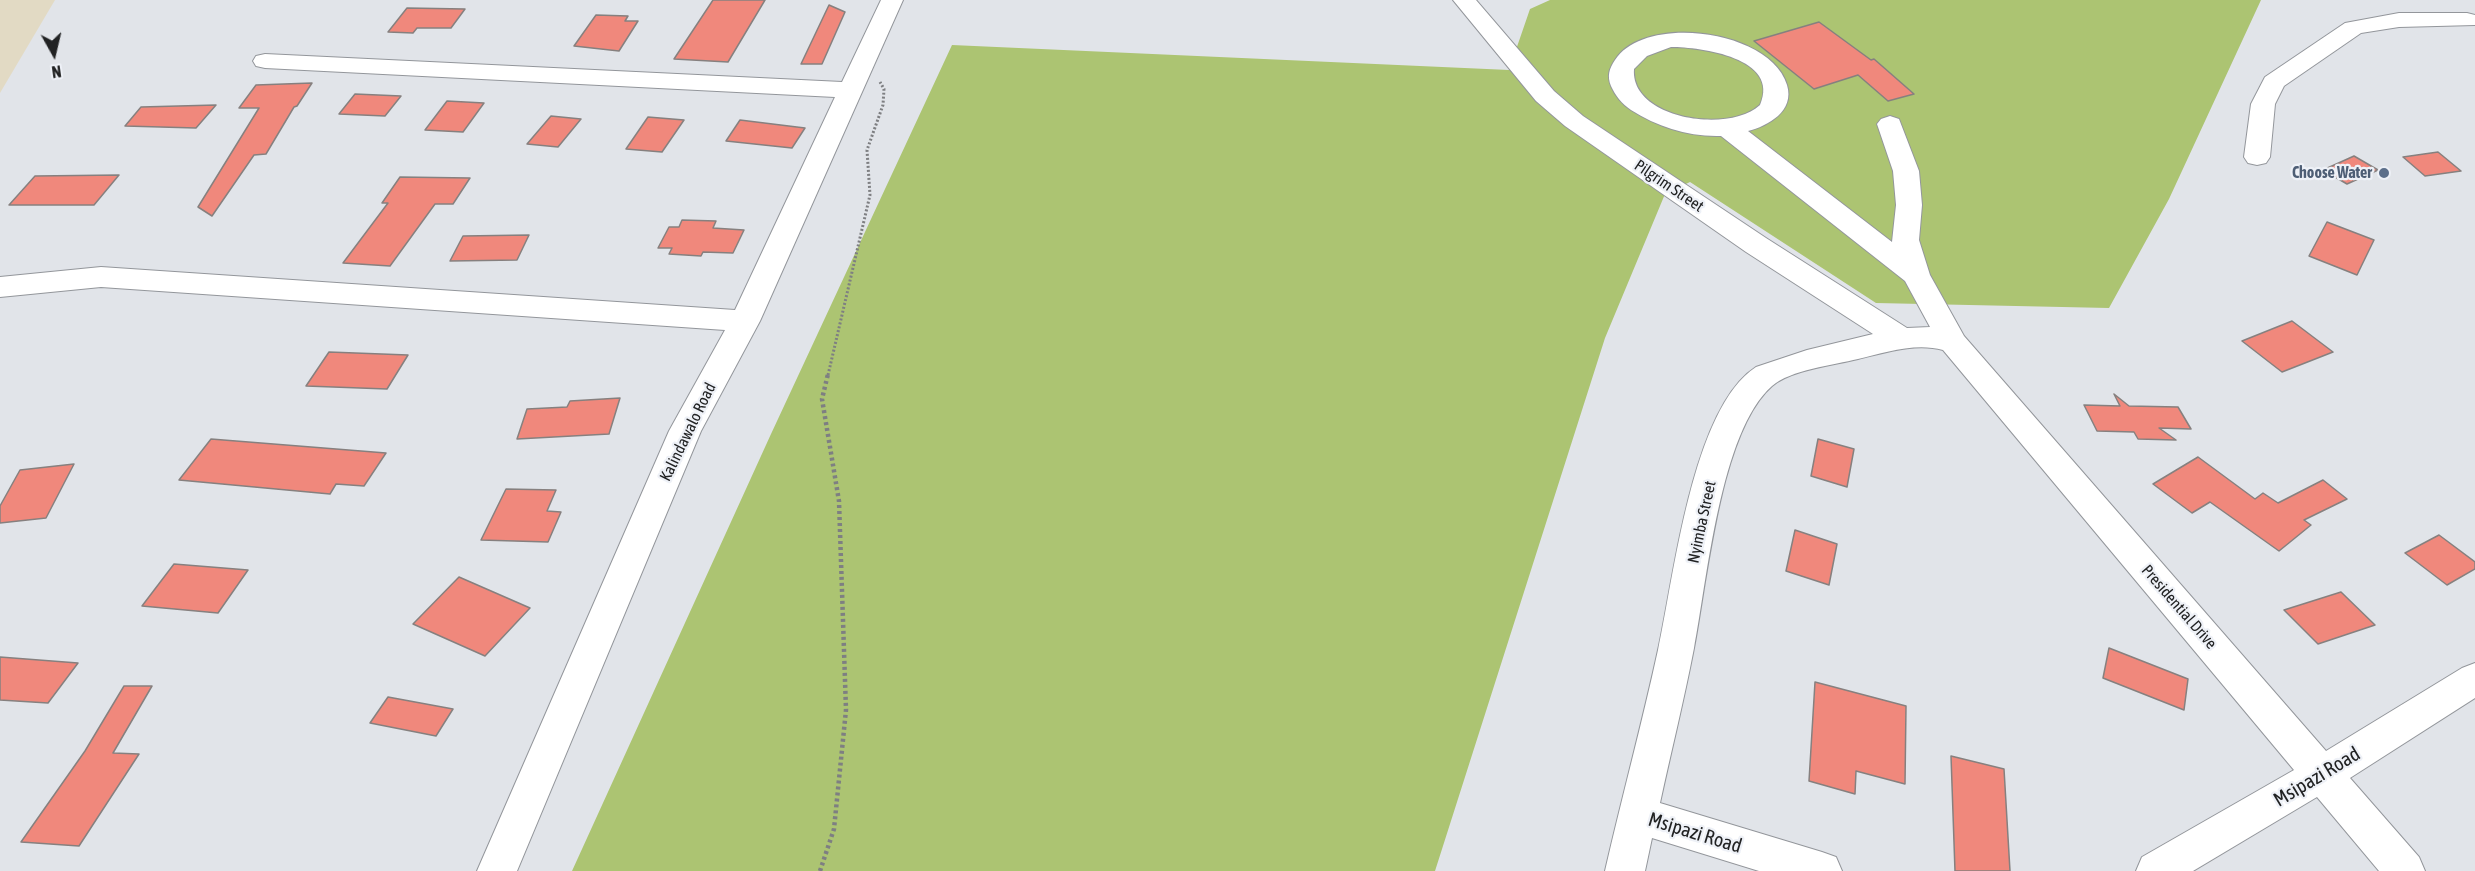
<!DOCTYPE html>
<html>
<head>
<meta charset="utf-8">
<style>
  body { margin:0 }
  #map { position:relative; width:2475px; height:871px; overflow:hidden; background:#e1e4e9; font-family:"Asap Condensed",sans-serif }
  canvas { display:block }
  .north { position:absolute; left:24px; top:24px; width:60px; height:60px; -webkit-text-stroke:4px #eef1f7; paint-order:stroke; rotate:172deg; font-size:16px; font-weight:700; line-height:24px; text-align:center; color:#212223 }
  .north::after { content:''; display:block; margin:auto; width:21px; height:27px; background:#212223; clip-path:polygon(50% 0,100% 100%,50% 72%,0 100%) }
</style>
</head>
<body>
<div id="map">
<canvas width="2475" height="871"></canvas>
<div class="north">N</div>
</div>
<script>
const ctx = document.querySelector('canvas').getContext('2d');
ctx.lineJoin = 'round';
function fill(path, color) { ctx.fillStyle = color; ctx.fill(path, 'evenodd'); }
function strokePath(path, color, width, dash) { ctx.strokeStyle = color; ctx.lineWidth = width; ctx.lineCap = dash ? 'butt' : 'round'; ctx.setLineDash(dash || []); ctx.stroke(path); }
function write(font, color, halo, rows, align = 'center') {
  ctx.font = font + ' "Asap Condensed",sans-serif'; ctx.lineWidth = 4.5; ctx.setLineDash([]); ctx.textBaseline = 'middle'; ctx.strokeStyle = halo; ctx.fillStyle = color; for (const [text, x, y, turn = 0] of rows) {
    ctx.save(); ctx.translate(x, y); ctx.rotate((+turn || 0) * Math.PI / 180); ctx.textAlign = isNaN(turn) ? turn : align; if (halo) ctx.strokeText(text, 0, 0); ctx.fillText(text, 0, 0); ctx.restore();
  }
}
fill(new Path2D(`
  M0,0H55L0,93Z`), '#e2dac4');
fill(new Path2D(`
  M1550,0H2261L2169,199L2109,308L1876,303L1690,182L1665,194L1605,338L1435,871H572L771,434L952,45L1509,70L1530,9Z`), '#acc472');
const building = new Path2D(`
  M713,0H765L728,62L674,59Z
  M829,5L845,12L822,64H801Z
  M407,8L465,9L451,28H417L413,33L388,32Z
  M596,15L628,16L625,21H638L619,51L574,46Z
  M1819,22L1871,60L1874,59L1914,94L1888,101L1858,75L1814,89L1754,41Z
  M312,83L297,106L294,107L266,154L254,155L212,216L198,207L259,108H239L256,85Z
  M355,94L401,96L385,116L339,114Z
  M447,101L484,103L463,132L425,130Z
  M216,105L196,128L125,126L141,107Z
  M551,116L581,119L558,147L527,144Z
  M648,117L684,120L662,152L626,149Z
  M740,120L805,128L792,148L726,141Z
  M2438,152L2461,171L2425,176L2403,157Z
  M2354,156L2378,170L2347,184L2323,170Z
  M119,175L94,205H9L35,176Z
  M400,177L470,178L453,204H435L390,266L343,263L388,203H382Z
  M682,220L716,221L713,228L744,230L733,253L703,252L701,256L669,254L672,248H658L669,227H679Z
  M2327,222L2374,240L2357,275L2309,256Z
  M529,235L517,260L450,261L463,236Z
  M2292,321L2333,352L2282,372L2242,341Z
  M329,352L408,355L387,389L306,386Z
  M2114,394L2129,406L2178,407L2191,429L2159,428L2176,440L2138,439L2134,432L2097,431L2084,405L2120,406Z
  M620,398L609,434L517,439L527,409L567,407L570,401Z
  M211,439L386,453L364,486L336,484L330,494L179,480Z
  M1818,439L1854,449L1847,487L1811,476Z
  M2198,457L2255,499L2263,493L2278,503L2323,480L2347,499L2304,520L2311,525L2279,551L2210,502L2192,513L2153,484Z
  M74,464L46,518L0,523V506L20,470Z
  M506,489L556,490L547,511L561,512L548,542L481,540Z
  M1795,530L1837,544L1829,585L1786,571Z
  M2439,535L2475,562V569L2447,585L2405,553Z
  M174,564L248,570L218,613L142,606Z
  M459,577L530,608L485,656L413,624Z
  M2341,592L2375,625L2318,644L2284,610Z
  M2109,648L2188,679L2184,710L2103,678Z
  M0,657L78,663L48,703L0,700Z
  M1815,682L1906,706L1905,784L1856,771L1855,794L1809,781Z
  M124,686H152L113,753L139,754L79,846L21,842L85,751Z
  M388,697L453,709L436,736L370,723Z
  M1951,756L2004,769L2010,871H1955Z`);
fill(building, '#f0887c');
strokePath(building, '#86807f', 1.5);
const minor = new Path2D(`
  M881,0H903L760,321L701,431L517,871H477L669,431L725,330L101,287L0,297V277L101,267L735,310L835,97L265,68L256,66L253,61L256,56L265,54L842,82Z
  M1453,0H1476L1554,91L1583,116L1766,238L1907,328L1930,327L1905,281L1721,136C1688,137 1658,127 1631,110C1622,104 1615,95 1611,86C1607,76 1609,69 1615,60C1645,13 1771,30 1787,85C1795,111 1768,126 1748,131L1892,242L1896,205L1893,171L1877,124L1881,119L1890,116L1899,119L1919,171L1922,205L1919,240L1930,275L1964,336L2326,751L2462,668L2475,663V698L2350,778L2419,857L2425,871H2379L2317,797L2193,871H2136L2142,857L2294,770L1943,350C1915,342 1884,353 1858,359C1834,365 1790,370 1772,386C1720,431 1707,582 1694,648C1684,700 1671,752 1660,803L1822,852L1836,857L1842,871H1759L1652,838L1645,871H1605C1622,797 1642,724 1658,650C1674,578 1692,408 1756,367L1807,350L1873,334L1746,252L1565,126L1536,101ZM1671,47C1701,47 1781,58 1760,105C1729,134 1630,119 1634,69L1647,56Z
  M2399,13H2467L2475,15V25L2399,27L2361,33L2284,86L2275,104L2270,157L2266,163L2257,165L2248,163L2244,157L2251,104L2265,77L2345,23Z`);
strokePath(minor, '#93969b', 2);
strokePath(new Path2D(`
  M828,375L870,195L867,150L883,105L884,89L880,82`), '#7e7f82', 3, [2, 2]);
strokePath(new Path2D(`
  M820,871L834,829L846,710L839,501L822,399L828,374`), '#7e7f82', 4.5, [3, 3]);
fill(minor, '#fff');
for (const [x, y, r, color] of [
  [2384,173,6,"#5c6f8a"]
]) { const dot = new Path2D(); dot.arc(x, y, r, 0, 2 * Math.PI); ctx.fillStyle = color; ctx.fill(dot); strokePath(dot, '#eef1f7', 2); }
write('bold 16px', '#4e5e75', '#eef1f7', [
  ["Choose Water",2372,173]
], 'right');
write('16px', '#212223', '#eef1f7', [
  ["Pilgrim Street",1669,186,34],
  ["Kalindawalo Road",688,432,-64],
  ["Nyimba Street",1702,522,-78],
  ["Presidential Drive",2179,607,49]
]);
write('20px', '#212223', '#eef1f7', [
  ["Msipazi Road",2317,777,-31],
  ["Msipazi Road",1695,833,17]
]);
</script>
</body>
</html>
